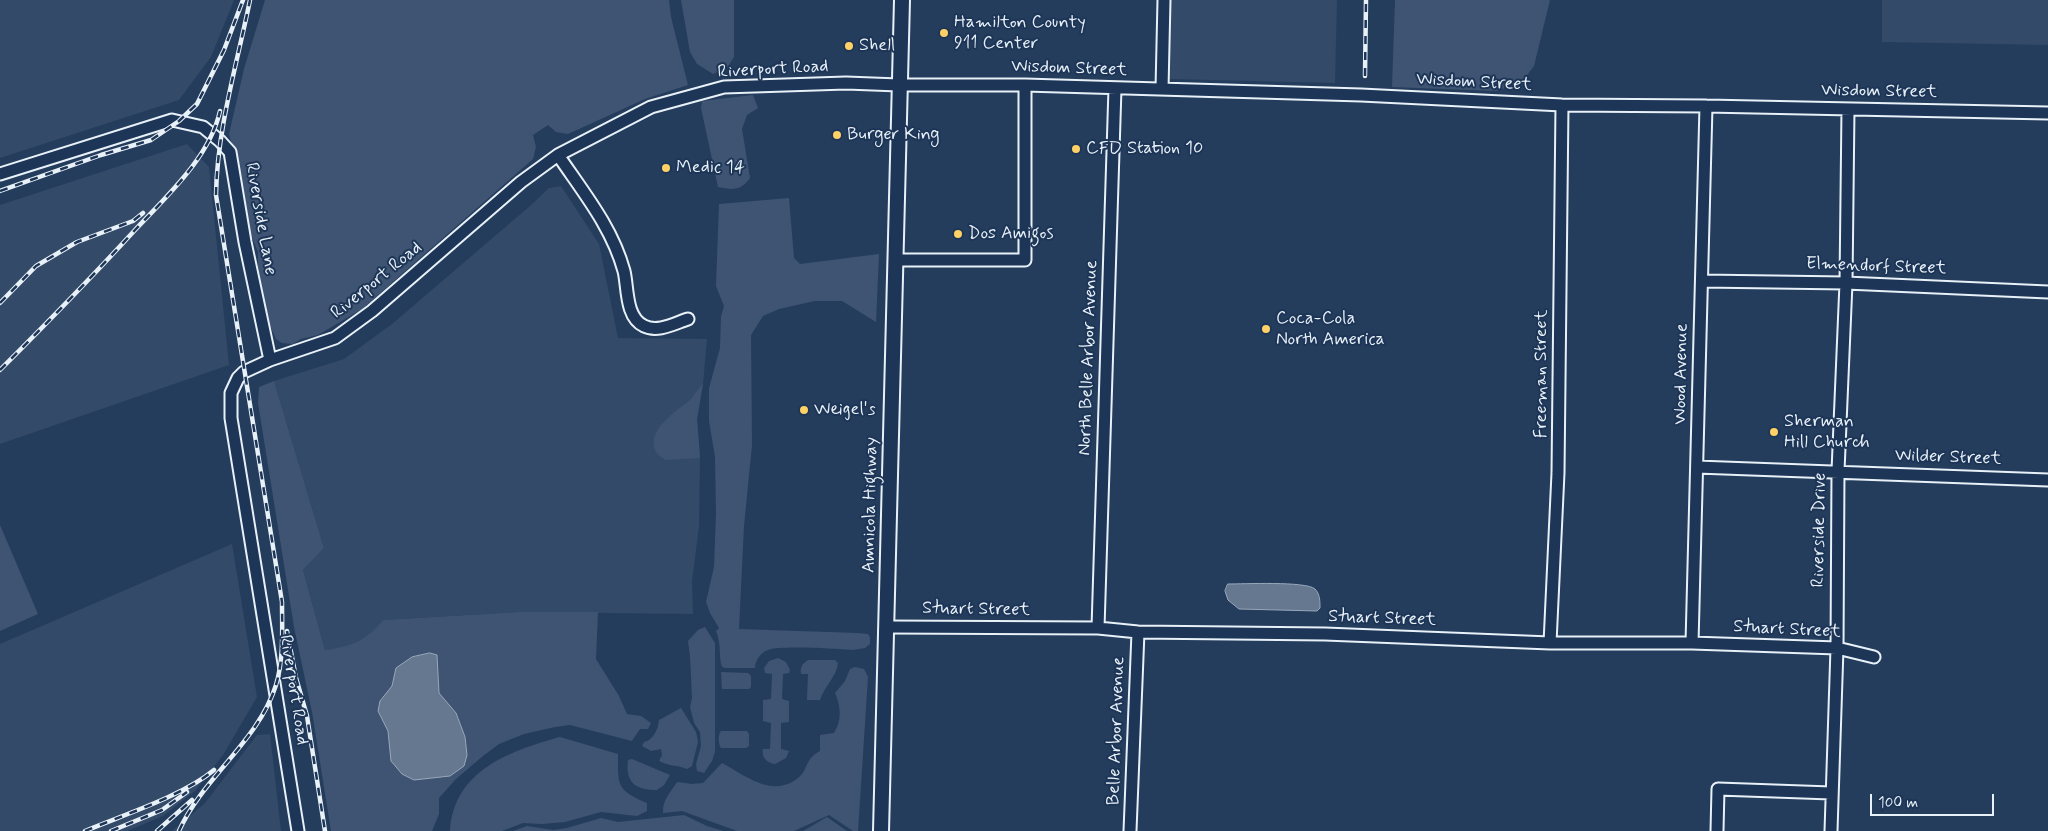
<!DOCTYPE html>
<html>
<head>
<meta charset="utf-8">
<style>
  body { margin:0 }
  #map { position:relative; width:2048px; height:831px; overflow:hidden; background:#253d5d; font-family:Mynerve,sans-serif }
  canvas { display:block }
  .scale { position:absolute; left:1870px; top:794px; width:124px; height:22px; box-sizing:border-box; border:2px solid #e8f1f8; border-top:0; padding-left:6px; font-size:15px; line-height:18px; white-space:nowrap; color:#e8f1f8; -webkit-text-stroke:4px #1d3557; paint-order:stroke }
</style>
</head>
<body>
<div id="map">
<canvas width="2048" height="831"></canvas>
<div class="scale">100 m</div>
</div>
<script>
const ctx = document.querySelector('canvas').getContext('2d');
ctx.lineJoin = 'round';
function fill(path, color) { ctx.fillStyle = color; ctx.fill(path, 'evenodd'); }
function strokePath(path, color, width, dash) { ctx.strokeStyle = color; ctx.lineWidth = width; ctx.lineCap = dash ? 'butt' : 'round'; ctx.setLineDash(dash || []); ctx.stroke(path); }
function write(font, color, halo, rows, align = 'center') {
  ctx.font = font + ' Mynerve,sans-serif'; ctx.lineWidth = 4; ctx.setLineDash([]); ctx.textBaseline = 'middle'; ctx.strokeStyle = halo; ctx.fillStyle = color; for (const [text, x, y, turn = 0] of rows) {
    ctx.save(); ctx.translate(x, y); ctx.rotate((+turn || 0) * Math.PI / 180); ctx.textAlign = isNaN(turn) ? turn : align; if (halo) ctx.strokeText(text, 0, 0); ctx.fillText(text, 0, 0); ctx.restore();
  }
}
fill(new Path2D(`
  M0,0H234L211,57L179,100L0,158Z
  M1171,0H1337L1335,83L1169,79Z
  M1882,0H2048V45L1882,42Z
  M187,144L209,167L229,365L0,444V205Z
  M561,186L599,244L618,338L707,339L703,384L697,419L700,458L699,526L692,582L693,614L518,612L383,620L373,634L345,648L325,650L303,570L324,548L274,381L344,359L392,324L530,206L549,188Z
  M232,544L257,697L223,755L195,791L163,816L127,831H0V644Z
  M270,734L281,831H172L205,803L257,735Z`), '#334a68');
fill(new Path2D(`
  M265,0H669L671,17L688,85L645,99L568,134L556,132L548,125L533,135L536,147L533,159L362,309L318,335L301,339L293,344L282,343L276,339L267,319L258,266V252L249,230L236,158L229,134L244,69Z
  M681,0H734V57L727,68L713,74L697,64L690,52Z
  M1395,0H1550L1534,66L1522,82L1496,91L1392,87Z
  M753,95L758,108L747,115L742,129L750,178C741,191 732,190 718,187L701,108L702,101Z
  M789,198L794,258L800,264L879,254L876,322L842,301H815L779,309L763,316L751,335L752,445L744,526L739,629L857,633L868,634L870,637V644L865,648L853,650C837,649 780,645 768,650C760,653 755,661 755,668H725L722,667C718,654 722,646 716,631L719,628L710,613L706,602L714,567L716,513L715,457L709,421V388L720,348L721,317L724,306L716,286L719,204Z
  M274,381L324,548L303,570L325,650C351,647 367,640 383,620L518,612H598L596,659L619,696L627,714L641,716L651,723L648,729H640L632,741L570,725L555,727L524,734L499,744L483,756L456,779L439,798V814L432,831H331L312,712L294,627L258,403L259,387Z
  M703,384L697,419L700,458L665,460C663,458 658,455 656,452C644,431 678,410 690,400C695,395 697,389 703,384Z
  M0,525L38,614L0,631Z
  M705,627L715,643V752L712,761L704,773L697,771L696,764L701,746L700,732L694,723L690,707L692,698L690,656L688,641L698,630Z
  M778,658L786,662L790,670L789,673L783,674L782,699L789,701V722L781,723V749L789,751L786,758L775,764C767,763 761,757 763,749H770L771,723L763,721V700L771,699L772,674L765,673L764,668L769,661Z
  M808,660H835L838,663C837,676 824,687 820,700H807L808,674H801C800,667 802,664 808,660Z
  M855,667L864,669L868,677L858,831H853L829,815L794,831H737L682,811L663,813C662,800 671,792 677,782L692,784L703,783L722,763C743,774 772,799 798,778C808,771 805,758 820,751V735L834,733C842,720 841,707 835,693L845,681L850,669Z
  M721,672L748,673L751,676V687L749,689H722Z
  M681,708L696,732L698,742L692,766L687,769C677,765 668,766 659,761L662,755L661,749L651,751L642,746L644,742C653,740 658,730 659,720Z
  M721,731H747L749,734V746L746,748H721C718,744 718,734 721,731Z
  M560,737L618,754C618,785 616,790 647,803V811L637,816L601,812L565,822L542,824L523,823L502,831H450C454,770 510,751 560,737Z
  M632,759L670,775L664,785L657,790C636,790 625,783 628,760Z
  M684,815L707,826L723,831H513L527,826L553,830L567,828L601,818L618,822Z
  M827,817L847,831H803Z`), '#3e5472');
const water = new Path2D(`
  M1228,584C1243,584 1306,581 1315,589C1320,594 1320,601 1320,608L1317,611L1239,609L1228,600L1225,591Z
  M430,653L437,655L439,693L456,713L465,737L467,755L464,766L450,776L414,780L402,774L391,761L388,731L378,711L380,701L392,686L396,668L412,657Z`);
fill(water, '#657890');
strokePath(water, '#99a8ba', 1);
const minor = new Path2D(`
  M1162,89L1164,0
  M558,155C583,192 612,227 624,271C628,287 625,317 644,326C658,333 675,323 688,319
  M0,174L172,120L203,127L220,141L230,152L245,242L270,360
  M895,260H1025V85
  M1702,281L1846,283L2048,292
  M1697,467L2048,480
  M887,627L1098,628L1138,632L1325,634L1550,643H1692L1837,648L1874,657
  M1098,628L1115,88
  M1550,643L1558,473L1562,105
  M1692,643L1706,106
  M298,831L231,418V393L238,378L244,372L270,360L335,338L372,311L521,182L558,155L651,107L724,87L846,83L899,85H1025L1361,95L1562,105L1706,106L2048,113
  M1130,831L1138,632
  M1717,831L1718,789L1831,793
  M1831,831L1837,648L1838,471L1846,283L1848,109`);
const major = new Path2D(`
  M881,831L902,0`);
strokePath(minor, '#e8f1f8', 15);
strokePath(major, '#e8f1f8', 18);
strokePath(minor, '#1d3557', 11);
strokePath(major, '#1d3557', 14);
const rail = new Path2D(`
  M1365,76L1366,0
  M0,191L101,155L151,140L179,121L197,104L224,50L243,0
  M0,303L36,266L77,242L133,221L143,213
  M0,370C46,324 91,278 135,230C166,197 210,157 220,111
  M287,631L296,678L307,716L325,831
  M85,831C123,815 183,796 214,770
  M111,831L162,810L187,792
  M157,831L192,800
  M179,831C203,777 258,742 276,685C284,658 282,630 282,602L216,195C217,129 237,64 250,0`);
strokePath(rail, '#e8f1f8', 4.5);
strokePath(rail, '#1d3557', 2.5, [8]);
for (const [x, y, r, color] of [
  [944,33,5,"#ffd166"],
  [849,46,5,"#ffd166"],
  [837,135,5,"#ffd166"],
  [1076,149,5,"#ffd166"],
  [666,168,5,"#ffd166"],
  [958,234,5,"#ffd166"],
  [1266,329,5,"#ffd166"],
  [804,410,5,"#ffd166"],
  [1774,432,5,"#ffd166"]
]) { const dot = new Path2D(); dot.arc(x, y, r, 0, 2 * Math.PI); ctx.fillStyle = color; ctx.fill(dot); strokePath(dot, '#1d3557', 2); }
write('18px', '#e8f1f8', '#1d3557', [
  ["Hamilton County",954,23],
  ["911 Center",954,44],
  ["Shell",859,46],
  ["Burger King",847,135],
  ["CFD Station 10",1086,149],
  ["Medic 14",676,168],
  ["Dos Amigos",968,234],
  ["Coca-Cola",1276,319],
  ["North America",1276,340],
  ["Weigel's",814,410],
  ["Sherman",1784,422],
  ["Hill Church",1784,443]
], 'left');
write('18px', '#e8f1f8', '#1d3557', [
  ["Wisdom Street",1069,69,2],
  ["Riverport Road",773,70,-3],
  ["Wisdom Street",1474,83,3],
  ["Wisdom Street",1879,92,1],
  ["Riverside Lane",260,219,80],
  ["Elmendorf Street",1876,267,2],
  ["Riverport Road",377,281,-39],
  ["North Belle Arbor Avenue",1089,358,-88],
  ["Freeman Street",1542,374,-90],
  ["Wood Avenue",1682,374,-89],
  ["Wilder Street",1948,458,2],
  ["Amnicola Highway",871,505,-89],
  ["Riverside Drive",1820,530,-89],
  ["Stuart Street",976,610,1],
  ["Stuart Street",1382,619,2],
  ["Stuart Street",1787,630,3],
  ["Riverport Road",293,690,81],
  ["Belle Arbor Avenue",1117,731,-88]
]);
</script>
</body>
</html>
